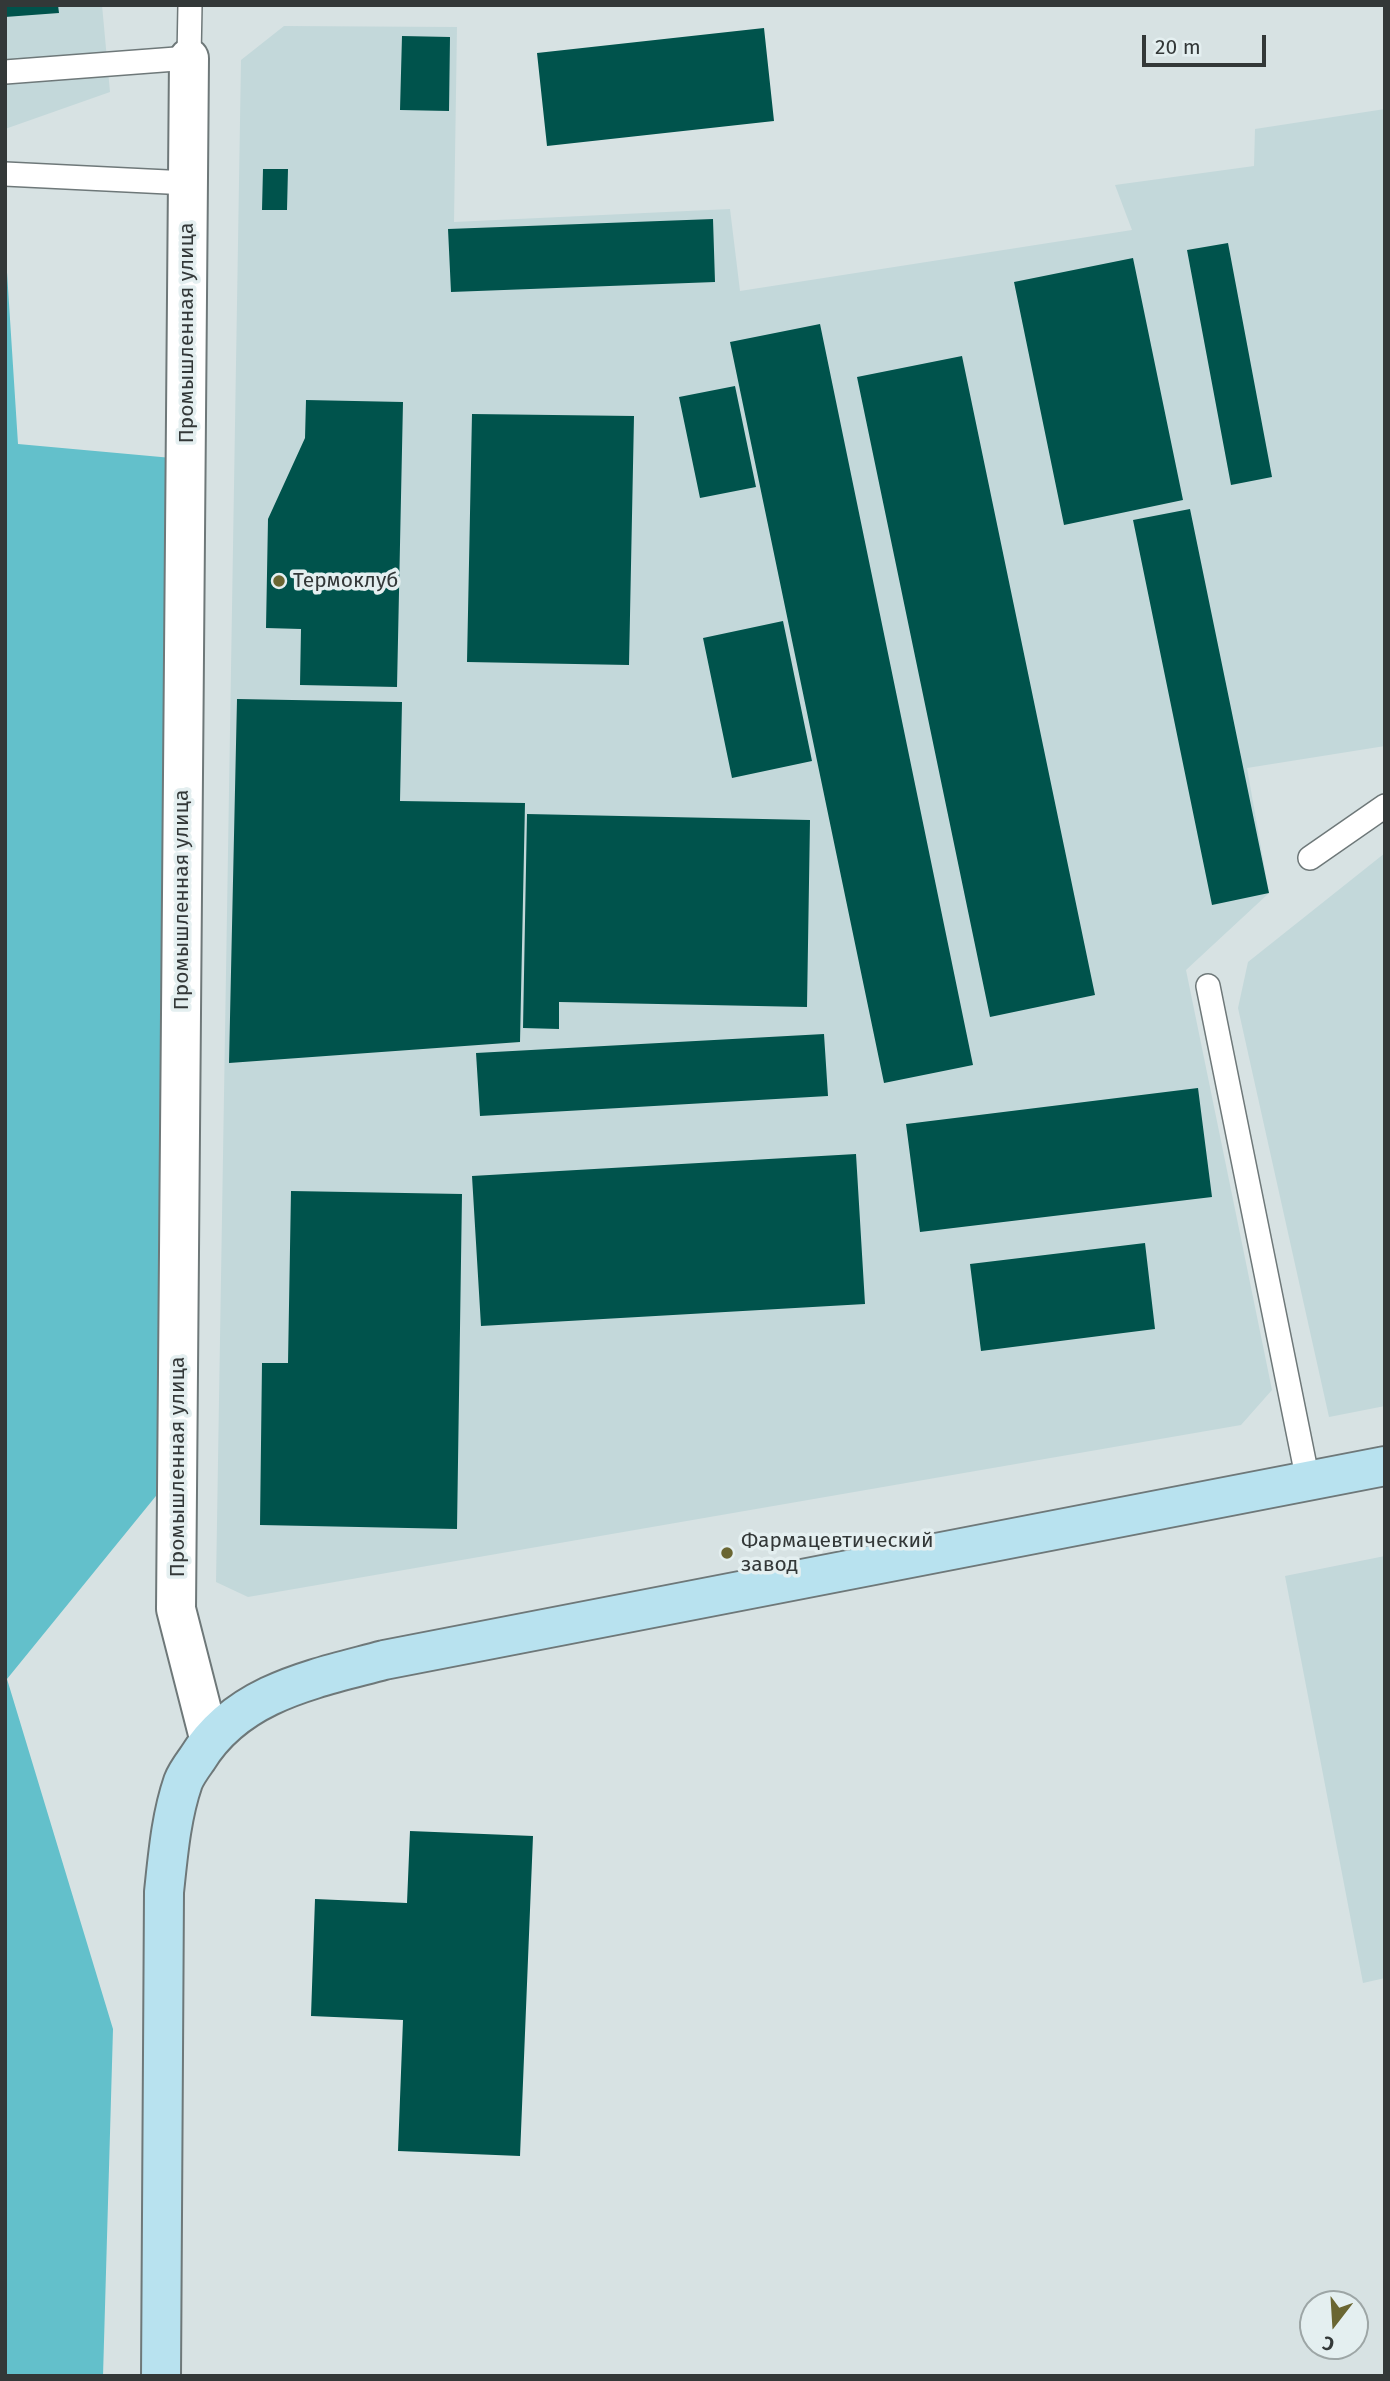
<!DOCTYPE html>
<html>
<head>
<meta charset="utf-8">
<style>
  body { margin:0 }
  #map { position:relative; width:1390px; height:2381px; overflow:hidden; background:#d7e2e3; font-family:"Fira Sans",sans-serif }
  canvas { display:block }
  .frame { position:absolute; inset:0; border:7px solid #333838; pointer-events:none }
  .north { position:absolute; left:1299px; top:2290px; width:70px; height:70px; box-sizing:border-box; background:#e4eff0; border:2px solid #9da6a6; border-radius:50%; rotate:197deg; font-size:19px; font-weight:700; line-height:28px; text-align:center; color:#333838 }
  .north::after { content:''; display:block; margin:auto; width:24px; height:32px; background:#6a6632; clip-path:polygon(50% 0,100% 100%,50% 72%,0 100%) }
  .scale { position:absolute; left:1142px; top:35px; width:124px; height:32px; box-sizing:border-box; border:4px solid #333838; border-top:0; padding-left:9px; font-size:21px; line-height:24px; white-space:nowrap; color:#333838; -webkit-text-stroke:5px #e4eff0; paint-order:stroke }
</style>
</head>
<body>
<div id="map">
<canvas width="1390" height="2381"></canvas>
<div class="frame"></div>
<div class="north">С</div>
<div class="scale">20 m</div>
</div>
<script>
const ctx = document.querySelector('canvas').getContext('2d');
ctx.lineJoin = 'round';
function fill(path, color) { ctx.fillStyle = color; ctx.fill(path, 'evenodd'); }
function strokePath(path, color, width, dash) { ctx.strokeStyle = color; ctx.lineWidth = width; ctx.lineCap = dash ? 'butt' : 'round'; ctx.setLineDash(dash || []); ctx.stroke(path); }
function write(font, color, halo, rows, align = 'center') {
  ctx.font = font + ' "Fira Sans",sans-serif'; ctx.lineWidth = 7; ctx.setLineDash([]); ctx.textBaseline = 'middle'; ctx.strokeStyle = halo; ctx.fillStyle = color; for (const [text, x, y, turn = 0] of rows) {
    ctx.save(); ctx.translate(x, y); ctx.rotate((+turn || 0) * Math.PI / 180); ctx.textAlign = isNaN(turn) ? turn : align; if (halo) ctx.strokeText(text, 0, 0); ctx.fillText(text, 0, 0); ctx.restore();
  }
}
fill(new Path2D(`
  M5,5H102L110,92L5,129Z
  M284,26L457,27L454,222L730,209L740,291L1132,230L1115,185L1254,166L1255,129L1385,109V746L1247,768L1269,893L1186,970L1272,1390L1241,1425L248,1597L216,1582L241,60Z
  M1385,853V1406L1329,1417L1238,1008L1248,962Z
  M1385,1556V1978L1363,1983L1285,1576Z`), '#c3d8da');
fill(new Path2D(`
  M5,241L18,444L172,458L160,1491L7,1679L113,2029L103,2376H5Z`), '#63c0cb');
fill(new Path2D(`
  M5,5H58L59,13L5,17Z
  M764,28L774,121L547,146L537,53Z
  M402,36L450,37L449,111L400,110Z
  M263,169H288L287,210H262Z
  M713,219L715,282L451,292L448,229Z
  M1228,243L1272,477L1231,485L1187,250Z
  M1133,258L1183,500L1064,525L1014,282Z
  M820,324L973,1065L884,1083L730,342Z
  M962,356L1095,995L990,1017L857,377Z
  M735,386L756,487L700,498L679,397Z
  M306,400L403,402L397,687L300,685L301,629L266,628L268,519L305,438Z
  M472,414L634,416L629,665L467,662Z
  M1190,509L1269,893L1212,905L1133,520Z
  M783,621L812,761L732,778L703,638Z
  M237,699L402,702L400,801L525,803L520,1042L229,1063Z
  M527,814L810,820L807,1007L559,1002V1029L523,1028Z
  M824,1034L828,1096L480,1116L476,1053Z
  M1198,1088L1212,1197L920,1232L906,1124Z
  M856,1154L865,1304L481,1326L472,1176Z
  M291,1191L462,1194L457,1529L260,1525L262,1363H288Z
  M1145,1243L1155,1329L981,1351L970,1264Z
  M410,1831L533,1836L520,2156L398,2151L403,2020L311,2016L315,1899L407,1903Z`), '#00534c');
const service = new Path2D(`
  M5,72L189,58L190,5
  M5,174L188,183
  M1310,858L1385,806
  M1208,986L1308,1481`);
const minor = new Path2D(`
  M189,58L176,1609L209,1738`);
const secondary = new Path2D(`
  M161,2376L164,1892C168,1855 171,1817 183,1782C186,1774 192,1766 197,1759C238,1692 314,1679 384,1660L1385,1466`);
strokePath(service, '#6e7879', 26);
strokePath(minor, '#6e7879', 42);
strokePath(secondary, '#6e7879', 42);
strokePath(service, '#fff', 23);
strokePath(minor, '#fff', 38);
strokePath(secondary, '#b8e2ef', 38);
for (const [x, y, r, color] of [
  [279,581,7,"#6a6632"],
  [727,1553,7,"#6a6632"]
]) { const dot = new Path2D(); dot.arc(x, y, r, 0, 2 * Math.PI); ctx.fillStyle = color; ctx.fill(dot); strokePath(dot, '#e4eff0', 2.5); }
write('21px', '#333838', '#e4eff0', [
  ["Промышленная улица",187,333,-90],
  ["Промышленная улица",182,900,-90],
  ["Промышленная улица",178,1467,-90]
]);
write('21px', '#333838', '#e4eff0', [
  ["Термоклуб",293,581],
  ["Фармацевтический",741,1541],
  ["завод",741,1565]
], 'left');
</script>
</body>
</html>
